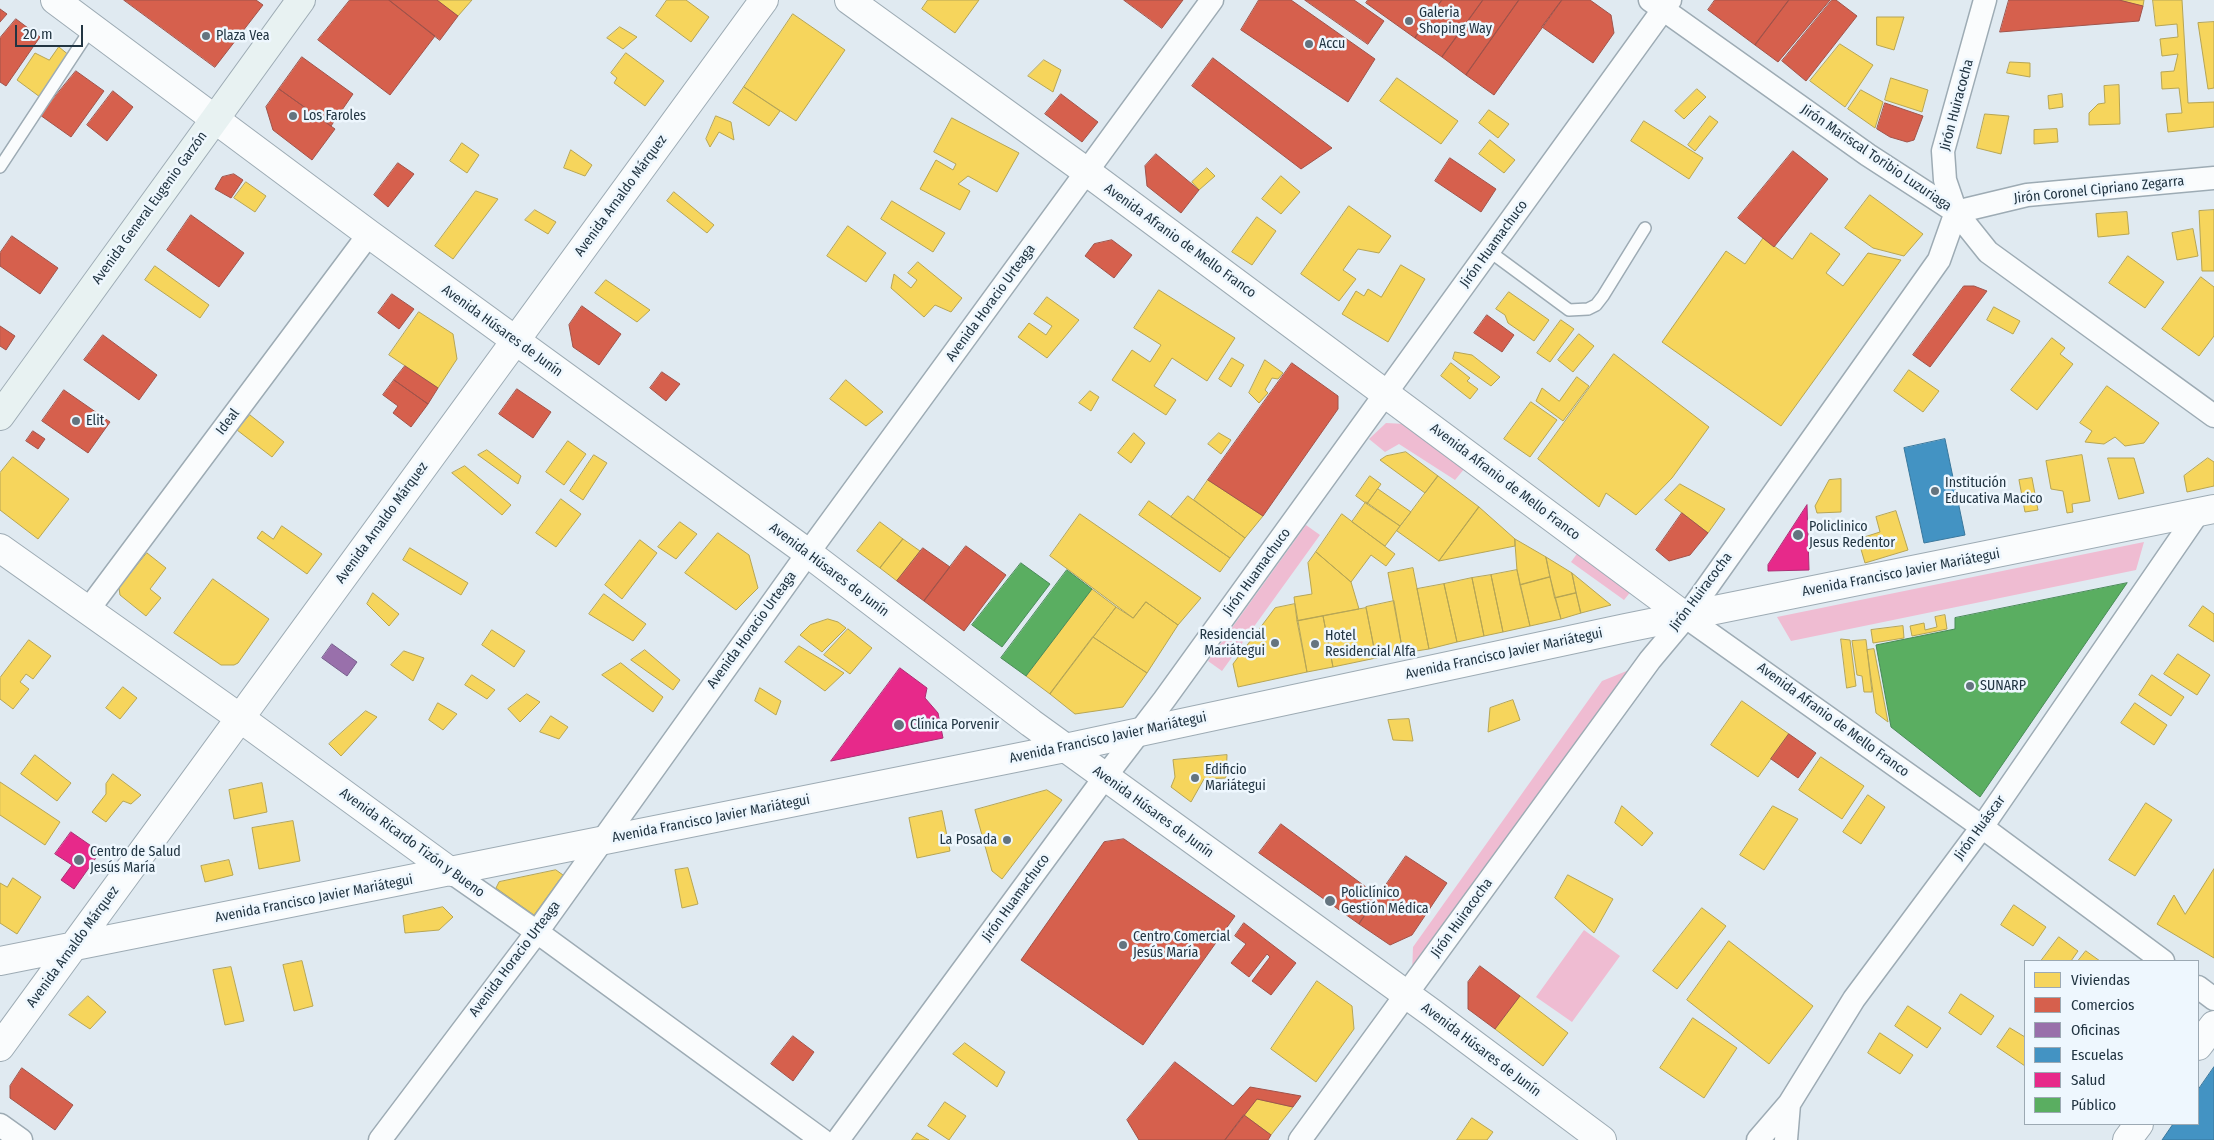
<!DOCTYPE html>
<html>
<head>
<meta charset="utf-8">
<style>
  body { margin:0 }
  #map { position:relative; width:2214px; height:1140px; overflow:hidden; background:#e0eaf1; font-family:"Fira Sans Condensed",sans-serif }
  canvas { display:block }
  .legend { position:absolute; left:2024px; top:960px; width:175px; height:165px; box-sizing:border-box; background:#eef7fe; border:1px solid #9ca9b3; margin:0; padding:6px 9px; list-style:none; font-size:15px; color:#223542 }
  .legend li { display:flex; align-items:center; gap:10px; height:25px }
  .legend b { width:25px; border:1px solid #9ca9b3 }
  .scale { position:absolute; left:15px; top:25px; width:68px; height:22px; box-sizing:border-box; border:2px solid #223542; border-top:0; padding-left:6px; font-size:15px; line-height:18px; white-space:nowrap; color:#223542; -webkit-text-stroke:4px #eef7fe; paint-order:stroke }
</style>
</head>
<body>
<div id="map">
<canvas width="2214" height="1140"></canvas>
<ul class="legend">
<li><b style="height:14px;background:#f6d55c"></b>Viviendas</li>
<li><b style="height:14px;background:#d6604d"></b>Comercios</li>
<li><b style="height:14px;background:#9970ab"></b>Oficinas</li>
<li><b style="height:14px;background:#4393c3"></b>Escuelas</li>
<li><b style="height:14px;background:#e7298a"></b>Salud</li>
<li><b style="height:14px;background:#5aae61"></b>Público</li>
</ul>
<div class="scale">20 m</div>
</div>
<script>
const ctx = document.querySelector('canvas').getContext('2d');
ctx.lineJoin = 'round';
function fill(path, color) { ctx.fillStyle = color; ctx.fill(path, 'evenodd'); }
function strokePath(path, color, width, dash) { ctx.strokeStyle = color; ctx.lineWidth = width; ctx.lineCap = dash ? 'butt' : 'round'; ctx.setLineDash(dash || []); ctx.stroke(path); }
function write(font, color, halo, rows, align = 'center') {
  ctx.font = font + ' "Fira Sans Condensed",sans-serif'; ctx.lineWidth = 5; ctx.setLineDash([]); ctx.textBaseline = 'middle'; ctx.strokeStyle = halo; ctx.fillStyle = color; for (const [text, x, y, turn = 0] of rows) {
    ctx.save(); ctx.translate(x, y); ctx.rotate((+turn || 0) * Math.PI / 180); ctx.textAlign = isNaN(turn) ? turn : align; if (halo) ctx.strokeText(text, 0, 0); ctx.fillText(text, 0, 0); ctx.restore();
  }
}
fill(new Path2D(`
  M1386,423L1406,424L1465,468L1455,480L1399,444L1385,452L1369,439Z
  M1306,525L1320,535L1222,671L1208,661Z
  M2144,542L2136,570L1791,641L1777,617Z
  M1579,551L1632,590L1624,600L1571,562Z
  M1629,670L1412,974L1413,947L1602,681Z
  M1584,930L1620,956L1572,1022L1536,997Z`), '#efbcd2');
const homes = new Path2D(`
  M437,0H472L458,16Z
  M667,0H686L709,17L691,42L656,16Z
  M928,0H979L955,33L922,9Z
  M2119,0H2144L2143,6Z
  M2153,0H2182L2188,103L2214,102V127L2168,132L2166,114L2182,113L2179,88L2162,89L2161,72L2174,71L2178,54L2162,56L2160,39L2178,37L2177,24L2156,26Z
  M793,14L845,50L796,121L744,87Z
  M1877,17H1904L1894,50L1877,45Z
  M2214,22V88L2208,89L2198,23Z
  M620,27L637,37L623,49L607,38Z
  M1840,44L1873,65L1845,107L1810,81Z
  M59,47L70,56L40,97L17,80L35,53L49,60Z
  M626,53L664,81L645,106L614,83L617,78L611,73Z
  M1044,60L1061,70L1053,92L1028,76Z
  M2010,62L2030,63V77L2007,73Z
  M1397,78L1458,121L1441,144L1380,101Z
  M1891,78L1928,90L1922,112L1885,100Z
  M2119,85L2120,124L2089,125V113L2098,104L2105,103L2104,86Z
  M744,87L780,111L769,126L733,103Z
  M1697,89L1706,97L1684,119L1675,111Z
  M1861,90L1883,102L1875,128L1848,109Z
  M2062,94L2063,107L2049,109L2048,96Z
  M1489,110L1509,124L1498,138L1479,123Z
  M1985,114L2009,116L2001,154L1977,148Z
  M716,116L731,122L734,140L719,132L710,147L706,139Z
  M1710,116L1718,122L1695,151L1688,145Z
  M952,118L1019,153L997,192L968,176L958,184L970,191L960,210L920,189L936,160L953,170L956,164L934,152Z
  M1644,121L1703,158L1689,179L1631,141Z
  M2057,129L2058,142L2034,144V130Z
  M1490,140L1515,160L1504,173L1479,154Z
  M462,143L479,155L467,173L450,161Z
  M571,150L592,165L585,176L564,168Z
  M1207,168L1215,176L1199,190L1192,182Z
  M1281,176L1300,192L1281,214L1262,199Z
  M246,182L266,196L255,212L234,198Z
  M476,191L498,199L453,259L435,246Z
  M674,192L714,225L707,233L667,201Z
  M1870,195L1923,234L1904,256L1873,248L1845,228Z
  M892,201L945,233L933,252L881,219Z
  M1349,206L1391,236L1379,253L1358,249L1343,270L1356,279L1339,301L1301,274Z
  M535,210L556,222L548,234L525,220Z
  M2214,210V271H2202L2199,211Z
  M2127,212L2129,234L2098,237L2096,214Z
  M1257,217L1276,231L1252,265L1232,252Z
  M848,226L886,253L866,282L827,256Z
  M2193,229L2198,256L2177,260L2172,233Z
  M1811,233L1840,254L1826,273L1843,286L1868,253L1901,260L1781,426L1662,342L1726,251L1745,264L1763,238L1792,259Z
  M2128,256L2164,282L2145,308L2109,283Z
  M918,262L962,298L951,312L935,305L924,317L891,288L894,274L911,288L917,280L908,273Z
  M1401,265L1425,279L1388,342L1342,314L1356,291L1364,296L1368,289L1381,297Z
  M155,266L209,305L200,318L145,280Z
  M2201,277L2214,287V336L2199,356L2162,329Z
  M606,280L650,310L637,322L595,293Z
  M1159,290L1235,338L1207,381L1172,358L1154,386L1176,400L1166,415L1112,380L1132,350L1150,362L1161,345L1134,328Z
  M1509,292L1549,320L1534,341L1508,323L1505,315L1496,309Z
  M1047,297L1079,320L1047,358L1018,337L1029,323L1046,335L1052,326L1034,314Z
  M1994,307L2020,321L2013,334L1987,320Z
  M419,312L453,334L457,359L438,388L389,355Z
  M1561,320L1574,329L1550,362L1537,353Z
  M1579,334L1594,346L1573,372L1558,360Z
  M2052,338L2065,348L2060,354L2073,364L2037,410L2011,390Z
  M1455,352L1472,355L1500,377L1491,386L1453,359Z
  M1614,354L1709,427L1672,478L1636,515L1606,493L1599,507L1538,459Z
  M1232,358L1244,365L1231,387L1219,379Z
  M1265,360L1283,373L1278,379L1272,378L1265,390L1268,393L1259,403L1249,393Z
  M1451,363L1470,378L1467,381L1478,389L1470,399L1441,376Z
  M1909,370L1939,391L1923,412L1894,391Z
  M1577,377L1589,386L1563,421L1536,401L1542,388L1559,401Z
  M846,380L883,412L866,426L830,399Z
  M2107,386L2159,423L2144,443L2125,446L2115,437L2104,444L2085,442L2092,431L2080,423Z
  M1090,391L1099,397L1091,411L1079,403Z
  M1531,402L1557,420L1530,457L1504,439Z
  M250,415L284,442L272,457L237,430Z
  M1134,433L1145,443L1131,463L1118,453Z
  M1219,433L1231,440L1221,454L1208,444Z
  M568,441L586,454L564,485L546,472Z
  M487,450L521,476L518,484L478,455Z
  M1406,452L1438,476L1425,493L1380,460L1386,456Z
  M594,455L607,463L583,500L570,491Z
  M2082,455L2090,501L2072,504L2073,512L2067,513L2063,491L2051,489L2046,461Z
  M13,457L69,499L38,539L0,510V473Z
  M2108,458H2134L2144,493L2119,499Z
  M2208,458L2214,462V486L2187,492L2184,476Z
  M465,466L511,505L502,515L452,473Z
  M1370,476L1381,484L1367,504L1356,496Z
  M1438,476L1479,507L1439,561L1397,531Z
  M2032,478L2038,510L2025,512L2019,480Z
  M1841,479V512L1817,513L1815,506L1829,480Z
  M1208,480L1263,516L1245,538L1194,500Z
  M1680,484L1725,509L1708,533L1665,500Z
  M1378,489L1411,512L1400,526L1367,504Z
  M1188,496L1245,538L1230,558L1171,517Z
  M561,499L581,514L556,547L536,533Z
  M1149,501L1230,558L1220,572L1139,515Z
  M1366,502L1400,526L1385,546L1352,522Z
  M1479,507L1515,539V546L1439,561Z
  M1896,511L1908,550L1865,563L1858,539L1880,532L1876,517Z
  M1080,514L1201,598L1178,625L1146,602L1133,618L1050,556Z
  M1342,514L1395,554L1386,566L1371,555L1351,582L1316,552Z
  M680,522L697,534L676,559L658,547Z
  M880,522L903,539L880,568L857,551Z
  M282,526L322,554L307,574L257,538L262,531L273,539Z
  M718,533L749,555L758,588L736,610L685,573Z
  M903,539L920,551L897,581L880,568Z
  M1515,539L1546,557L1550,577L1520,585L1517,570Z
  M640,540L657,553L622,599L605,585Z
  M410,548L468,583L461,595L403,560Z
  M1316,552L1351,582L1359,609L1297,621L1294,597L1312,594L1308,563Z
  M147,553L166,568L150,589L161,598L146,616L120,595L119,588Z
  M1546,557L1572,573L1576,593L1555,598Z
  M1413,568L1429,649L1403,653L1388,573Z
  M1517,570L1530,626L1503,632L1491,575Z
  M1572,573L1611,605L1581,613Z
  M1491,575L1503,632L1484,636L1472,578Z
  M1550,577L1561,619L1530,626L1520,585Z
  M1472,578L1484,636L1457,642L1444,584Z
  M213,579L269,619L238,663L234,665H221L174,633Z
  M1444,584L1457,642L1429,649L1417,589Z
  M1092,589L1116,607L1050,694L1026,676Z
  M373,593L399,614L389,626L367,604Z
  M1576,593L1581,613L1561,619L1555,598Z
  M604,594L646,624L633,641L589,614Z
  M1394,601L1403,653L1376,658L1366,607Z
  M1146,602L1178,625L1147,673L1093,637L1116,607L1133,618Z
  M1295,604L1307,672L1238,687L1233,664L1275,608Z
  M2203,606L2214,614V642L2189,626Z
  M1366,608L1376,658L1333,667L1323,616Z
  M1945,615L1947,629L1912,636L1910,626L1924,623L1925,630L1937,627L1935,617Z
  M1323,616L1333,667L1307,672L1297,621Z
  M828,619L838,622L846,628L822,652L800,635L810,625Z
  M1903,626L1904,638L1873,643L1871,630Z
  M848,629L872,648L850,674L824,655Z
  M492,630L525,651L514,667L482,645Z
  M1093,637L1147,673L1123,707L1075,714L1050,694Z
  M1841,639L1850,640L1856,686L1847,688Z
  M29,640L51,656L33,679L26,674L20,682L29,689L13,709L0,699V678Z
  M1866,640L1872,692H1864L1862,676L1857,675L1852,641Z
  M799,646L844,673L825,691L785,662Z
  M1874,649L1888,722L1876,713L1867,650Z
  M645,650L680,680L673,690L631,660Z
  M404,651L424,658L413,681L391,665Z
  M2178,654L2210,675L2197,695L2164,674Z
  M621,663L663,697L653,712L602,675Z
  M472,675L495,690L487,699L465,685Z
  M2152,675L2184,697L2171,716L2139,695Z
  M123,687L137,698L120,719L106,708Z
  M760,688L781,701L776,715L755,701Z
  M527,694L540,702L520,722L508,709Z
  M1513,700L1520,720L1488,732L1490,708Z
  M1742,701L1789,734L1758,777L1711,745Z
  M438,703L457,714L443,730L429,720Z
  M2135,703L2167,725L2154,745L2121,723Z
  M366,711L377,717L341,756L329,744Z
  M551,716L568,727L559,739L540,732Z
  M1409,719L1413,741L1393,740L1388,720Z
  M35,755L71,783L57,801L21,774Z
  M1227,755L1226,778L1204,779L1191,802L1171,787L1175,777L1173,760Z
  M1821,757L1864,786L1842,819L1799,790Z
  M113,774L141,795L131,804L123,801L106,822L92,812L106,794V784Z
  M0,782L60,822L45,845L0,815Z
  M262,783L267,812L234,819L229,790Z
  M1047,790L1062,800L1002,879L992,871L975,810Z
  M1868,795L1885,807L1861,844L1843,832Z
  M2146,803L2172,820L2135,876L2109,860Z
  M1622,806L1653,833L1642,846L1615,823Z
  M1773,806L1798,819L1764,870L1740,855Z
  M942,811L950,851L917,858L909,818Z
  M293,821L300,861L259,869L252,828Z
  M229,860L233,875L205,882L201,866Z
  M688,868L698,904L682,908L675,870Z
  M2214,869V958L2157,924L2174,895L2185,914Z
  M556,870L563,875L534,915L496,888L499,882Z
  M1568,875L1613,899L1594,933L1555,898Z
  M13,878L41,897L17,934L0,923V883L7,887Z
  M2014,905L2046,927L2033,946L2001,925Z
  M443,907L453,917L439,930L405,933L403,916Z
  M1702,908L1726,926L1677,989L1653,971Z
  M2059,937L2078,951L2071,961H2041Z
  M1729,941L1813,1006L1769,1064L1687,1000Z
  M2086,951L2100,961H2078Z
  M302,961L313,1006L294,1011L283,965Z
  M231,967L244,1021L225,1025L213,970Z
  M1317,981L1352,1006L1354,1029L1316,1082L1271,1049Z
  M1961,994L1994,1016L1981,1035L1949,1013Z
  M88,996L106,1012L90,1029L69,1015Z
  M1520,996L1568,1033L1543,1066L1495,1029Z
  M1908,1006L1941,1028L1927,1048L1895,1026Z
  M1693,1018L1737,1048L1704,1098L1660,1068Z
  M2010,1028L2025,1037V1066L1997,1047Z
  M1880,1033L1913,1055L1900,1074L1868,1053Z
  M965,1043L1005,1072L997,1087L953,1054Z
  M1257,1099L1293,1107L1271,1135L1244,1115Z
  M945,1102L966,1116L949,1140L928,1126Z
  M1472,1118L1493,1132L1487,1140H1457Z
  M917,1133L929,1140H912Z`);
fill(homes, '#f6d55c');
strokePath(homes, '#b6a554', 1);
const shops = new Path2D(`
  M124,0H256L263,5L215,67Z
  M350,0H389L435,36L390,95L318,40Z
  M389,0H437L458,16L440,40Z
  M1124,0H1183L1162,28Z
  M1259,0H1291L1375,59L1348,102L1241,30Z
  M1305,0H1354L1384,21L1368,44Z
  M1368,0H1442L1415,38L1366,3Z
  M1442,0H1483L1442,57L1415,38Z
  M1483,0H1519L1466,75L1442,57Z
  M1519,0H1562L1494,95L1466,75Z
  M1562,0H1590L1611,15L1614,33L1593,63L1542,27Z
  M1715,0H1789L1755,45L1708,10Z
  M1789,0H1830L1778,62L1755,45Z
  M1832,0H1836L1857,16L1806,81L1782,61Z
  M2009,0H2119L2143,6L2139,21L2000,32Z
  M0,9L7,14L0,22Z
  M16,19L40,37L6,86L0,82V38Z
  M302,57L353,94L331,126L279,89Z
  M1213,58L1332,148L1301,169L1192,86Z
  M76,71L104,91L71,137L40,115Z
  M279,89L335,129L312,160L273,130L266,107Z
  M113,91L133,107L107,141L87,125Z
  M1061,94L1098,122L1082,142L1045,114Z
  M1885,103L1923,116L1914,140L1907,142L1890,137L1877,129Z
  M1793,151L1828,179L1774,247L1738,218Z
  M1156,154L1199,190L1181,213L1147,186L1145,166Z
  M1450,158L1496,189L1481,212L1435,181Z
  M398,163L414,174L388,207L374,195Z
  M234,174L243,180L231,198L215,189L222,177Z
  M191,215L244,253L219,287L167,250Z
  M12,236L58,268L40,294L0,266V253Z
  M1112,240L1132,255L1114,278L1085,256L1094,244Z
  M1964,286H1974L1987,291L1930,367L1913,355Z
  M392,294L414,309L399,329L378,313Z
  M582,306L621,334L599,365L573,347L569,325Z
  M1487,315L1514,335L1502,352L1474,333Z
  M0,326L15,336L6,350L0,346Z
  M103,335L157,375L139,400L84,360Z
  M1292,363L1338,396V409L1263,516L1208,480Z
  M405,366L438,388L428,404L394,380Z
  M662,372L680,384L666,401L650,388Z
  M394,380L428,404L411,427L393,413L398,406L383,395Z
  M517,389L551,412L533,438L499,414Z
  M64,390L110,422L88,453L42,421Z
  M33,431L45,439L38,449L26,441Z
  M1682,513L1708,533L1690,555L1669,561L1656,550Z
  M966,546L1006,575L964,631L924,601Z
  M923,548L950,567L924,601L897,581Z
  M1789,734L1816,753L1798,778L1771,759Z
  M1281,824L1378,896L1359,924L1259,853Z
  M1124,839L1235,916L1143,1045L1021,960L1104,842Z
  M1406,856L1447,883L1412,935L1390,945L1359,924Z
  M1244,923L1296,963L1271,995L1252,981L1270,957L1267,954L1249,977L1231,963L1246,944L1235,936Z
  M1480,966L1520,996L1495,1029L1468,1009V982Z
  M793,1036L814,1052L793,1081L771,1064Z
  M1175,1062L1233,1106L1250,1087L1301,1096L1293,1107L1257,1099L1225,1140H1139L1127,1120Z
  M22,1068L73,1105L55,1130L10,1098V1086Z
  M1244,1115L1271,1135L1268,1140H1225Z`);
fill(shops, '#d6604d');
strokePath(shops, '#a0534a', 1);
const offices = new Path2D(`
  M332,644L357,662L347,676L322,658Z`);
fill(offices, '#9970ab');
strokePath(offices, '#755e8c', 1);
const schools = new Path2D(`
  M1945,439L1965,535L1924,543L1904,448Z
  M2214,1067V1140H2162L2173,1124H2198V1090Z`);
fill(schools, '#4393c3');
strokePath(schools, '#39779c', 1);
const health = new Path2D(`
  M1807,505L1809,570L1768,571V565Z
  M900,668L927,688L925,698L938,713L943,738L831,761Z
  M71,832L100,852L74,889L61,880L72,865L55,854Z`);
fill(health, '#e7298a');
strokePath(health, '#ac2d74', 1);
const public = new Path2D(`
  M1021,563L1050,584L1002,647L972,625Z
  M1067,570L1092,589L1026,676L1001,658Z
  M2127,583L1980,797L1891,727L1876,645L1955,629V618Z`);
fill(public, '#5aae61');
strokePath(public, '#498a58', 1);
const service = new Path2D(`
  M0,167L92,27
  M1489,251L1569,310L1588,309L1596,305L1603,296L1645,228`);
const minor = new Path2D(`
  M1650,0L1868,155L1956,212L1988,252L2214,416
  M1956,212L2027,195L2214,178
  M88,610L369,234
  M1686,617L1982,827L2163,961
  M451,872L537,932L822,1140
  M2198,987L2214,999
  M0,1125L21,1140
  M380,1140L537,932L808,553L1212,0
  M838,1140L1105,777L1164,700L1670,0
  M1300,1140L1650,660L1686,617L1939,260L1956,212L1945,180L1943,151L1985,0
  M1758,1140L1789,1104L1854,999L1982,827L2198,513
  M1786,1140L1789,1104`);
const tertiary = new Path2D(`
  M55,0L369,234L808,553L1031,723L1432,1013L1602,1140
  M849,0L1087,172L1686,617
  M0,548L240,718L451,872
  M0,961L1065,748L1626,628L2214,509
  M2198,1046L2214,1025
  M0,1047L764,0
  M2127,1140L2139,1124`);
const secondary = new Path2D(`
  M0,416L301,0`);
strokePath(service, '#9dabb4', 14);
strokePath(minor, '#9dabb4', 25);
strokePath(tertiary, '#9dabb4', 30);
strokePath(secondary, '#9dabb4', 30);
strokePath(service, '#fafcfd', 11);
strokePath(minor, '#fafcfd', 22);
strokePath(tertiary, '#fafcfd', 28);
strokePath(secondary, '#e8f2f2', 28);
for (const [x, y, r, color] of [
  [1409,21,5,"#64747f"],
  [206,36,5,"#64747f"],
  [1309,44,5,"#64747f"],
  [293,116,5,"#64747f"],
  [76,421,5,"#64747f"],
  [1935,491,5,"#64747f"],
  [1798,535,6,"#64747f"],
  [1275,643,5,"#64747f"],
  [1315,644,5,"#64747f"],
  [1970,686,5,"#64747f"],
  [899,725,6,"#64747f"],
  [1195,778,5,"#64747f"],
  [1007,840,5,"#64747f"],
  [79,860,6,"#64747f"],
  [1330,901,6,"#64747f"],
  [1123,945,5,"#64747f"]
]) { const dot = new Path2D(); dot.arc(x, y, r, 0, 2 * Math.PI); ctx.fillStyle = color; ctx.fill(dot); strokePath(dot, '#eef7fe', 2); }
write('14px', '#223542', '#eef7fe', [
  ["Galeria",1419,13],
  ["Shoping Way",1419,29],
  ["Plaza Vea",216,36],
  ["Accu",1319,44],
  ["Los Faroles",303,116],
  ["Elit",86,421],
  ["Institución",1945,483],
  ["Educativa Macico",1945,499],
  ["Policlinico",1809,527],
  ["Jesus Redentor",1809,543],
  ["Residencial",1265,635,"right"],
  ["Mariátegui",1265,651,"right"],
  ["Hotel",1325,636],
  ["Residencial Alfa",1325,652],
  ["SUNARP",1980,686],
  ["Clínica Porvenir",910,725],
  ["Edificio",1205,770],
  ["Mariátegui",1205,786],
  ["La Posada",997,840,"right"],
  ["Centro de Salud",90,852],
  ["Jesús María",90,868],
  ["Policlínico",1341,893],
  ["Gestión Médica",1341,909],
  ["Centro Comercial",1133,937],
  ["Jesús María",1133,953]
], 'left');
write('14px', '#223542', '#eef7fe', [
  ["Jirón Huiracocha",1957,105,-75],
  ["Jirón Mariscal Toribio Luzuriaga",1876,158,34],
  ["Jirón Coronel Cipriano Zegarra",2099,190,-6],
  ["Avenida Arnaldo Márquez",621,196,-54],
  ["Avenida General Eugenio Garzón",150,208,-54],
  ["Avenida Afranio de Mello Franco",1180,241,36],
  ["Jirón Huamachuco",1494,244,-54],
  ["Avenida Horacio Urteaga",991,303,-54],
  ["Avenida Húsares de Junín",502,331,36],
  ["Ideal",228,422,-53],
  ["Avenida Afranio de Mello Franco",1505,482,37],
  ["Avenida Arnaldo Márquez",382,523,-54],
  ["Avenida Húsares de Junín",829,570,37],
  ["Jirón Huamachuco",1257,572,-54],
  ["Avenida Francisco Javier Mariátegui",1901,573,-11],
  ["Jirón Huiracocha",1701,592,-53],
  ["Avenida Horacio Urteaga",752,630,-54],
  ["Avenida Francisco Javier Mariátegui",1504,654,-12],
  ["Avenida Afranio de Mello Franco",1833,720,36],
  ["Avenida Francisco Javier Mariátegui",1108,738,-12],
  ["Avenida Húsares de Junín",1153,812,36],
  ["Avenida Francisco Javier Mariátegui",711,819,-11],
  ["Jirón Huáscar",1980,828,-54],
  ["Avenida Ricardo Tizón y Bueno",412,843,36],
  ["Jirón Huamachuco",1016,898,-54],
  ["Avenida Francisco Javier Mariátegui",314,899,-11],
  ["Jirón Huiracocha",1462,918,-54],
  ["Avenida Arnaldo Márquez",73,947,-54],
  ["Avenida Horacio Urteaga",515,959,-53],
  ["Avenida Húsares de Junín",1481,1050,37]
]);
</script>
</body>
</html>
